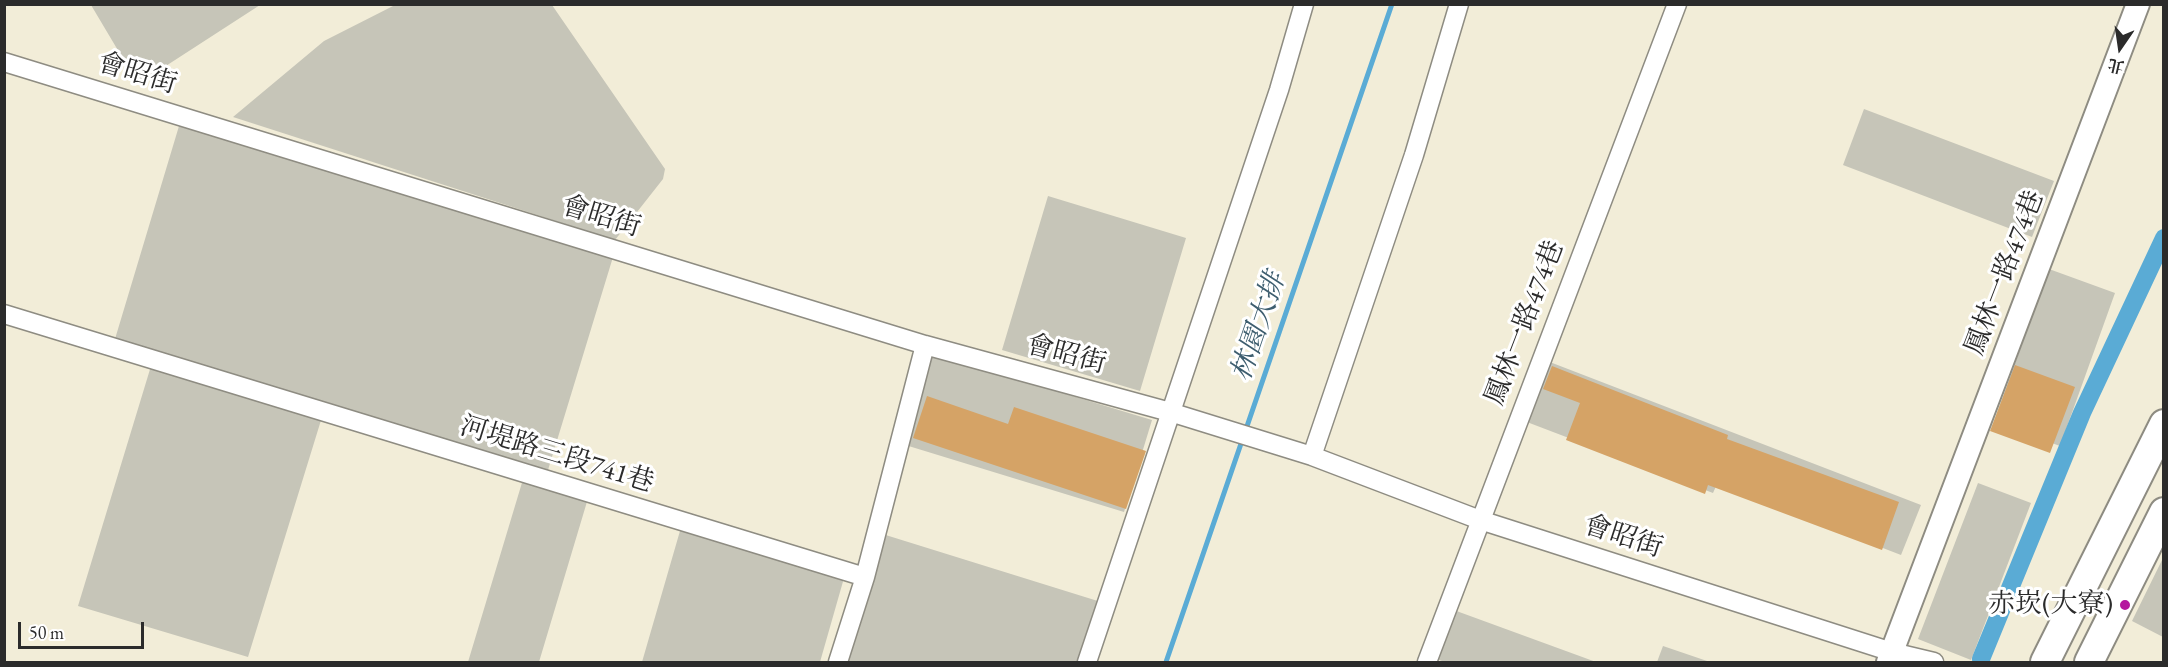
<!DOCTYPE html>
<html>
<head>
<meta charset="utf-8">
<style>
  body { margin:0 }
  #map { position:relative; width:2168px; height:667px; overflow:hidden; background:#f2edd8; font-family:"EB Garamond","Noto Serif TC",serif }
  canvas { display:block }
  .frame { position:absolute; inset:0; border:6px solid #2b2b2b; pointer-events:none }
  .north { position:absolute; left:2090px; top:18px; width:60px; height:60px; -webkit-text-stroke:4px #fff; paint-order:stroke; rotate:193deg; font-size:16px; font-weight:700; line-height:24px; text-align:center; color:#2b2b2b }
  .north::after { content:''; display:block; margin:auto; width:21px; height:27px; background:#2b2b2b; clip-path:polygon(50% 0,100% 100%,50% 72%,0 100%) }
  .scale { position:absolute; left:18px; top:622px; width:126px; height:27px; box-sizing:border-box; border:3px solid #2b2b2b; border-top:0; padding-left:8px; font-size:18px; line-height:21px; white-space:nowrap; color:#2b2b2b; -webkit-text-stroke:4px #fff; paint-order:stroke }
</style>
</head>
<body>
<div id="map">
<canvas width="2168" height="667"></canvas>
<div class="frame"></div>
<div class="north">北</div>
<div class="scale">50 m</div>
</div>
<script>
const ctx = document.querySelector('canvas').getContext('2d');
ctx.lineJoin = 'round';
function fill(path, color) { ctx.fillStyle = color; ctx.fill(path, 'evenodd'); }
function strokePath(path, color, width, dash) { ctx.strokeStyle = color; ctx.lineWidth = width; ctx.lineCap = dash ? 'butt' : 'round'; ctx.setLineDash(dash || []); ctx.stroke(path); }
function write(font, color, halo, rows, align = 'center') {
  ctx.font = font + ' "EB Garamond","Noto Serif TC",serif'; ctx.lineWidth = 6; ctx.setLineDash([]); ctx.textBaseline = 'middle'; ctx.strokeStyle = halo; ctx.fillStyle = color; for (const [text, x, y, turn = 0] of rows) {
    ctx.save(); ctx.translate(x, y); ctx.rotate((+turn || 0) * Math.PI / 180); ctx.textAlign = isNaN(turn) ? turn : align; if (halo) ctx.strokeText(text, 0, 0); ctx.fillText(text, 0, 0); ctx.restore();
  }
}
fill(new Path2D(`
  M91,5H260L138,84Z
  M395,5H552L665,169L663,179L615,240L233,117L324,41Z
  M1864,109L2054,181L2032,237L1843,165Z
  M179,126L613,257L548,470L115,339Z
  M1048,196L1186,238L1140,391L1002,350Z
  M2049,269L2115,293L2060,446L1994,422Z
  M930,353L1152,420L1124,512L902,444Z
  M1542,359L1921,505L1901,555L1717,484L1713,493L1519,419Z
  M151,366L322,417L248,657L78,606Z
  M524,476L589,495L539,662H468Z
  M1978,483L2031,503L1971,660L1918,639Z
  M682,524L846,571L820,662H642Z
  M876,532L1101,602L1083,662H836Z
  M2163,558L2164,637H2163L2132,621Z
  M1451,609L1596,662H1445L1433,658Z
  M1663,646L1710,662H1657Z`), '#c6c5b8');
strokePath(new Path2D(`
  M1166,662L1392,4`), '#5aabd5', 5);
strokePath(new Path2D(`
  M1981,659L2082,413L2164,238`), '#5aabd5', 18);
fill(new Path2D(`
  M2015,365L2075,387L2050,453L1990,431Z
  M1552,366L1728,435L1727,439L1899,502L1882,550L1708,485L1705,494L1566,440L1580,403L1543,389Z
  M927,396L1008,424L1014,407L1146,451L1126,509L913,438Z`), '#d5a366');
const minor = new Path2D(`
  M4,62L925,345L1170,412L1312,456L1480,520L1892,652L1934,662
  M4,314L865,577L925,345
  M1312,456L1414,155L1459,4
  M838,662L865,577
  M1087,662L1279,90L1304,4
  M1427,662L1677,4`);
const tertiary = new Path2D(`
  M1888,662L2138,4`);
const primary = new Path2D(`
  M2045,662L2164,424
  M2089,662L2164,512`);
strokePath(minor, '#8e8c82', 21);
strokePath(tertiary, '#8e8c82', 26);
strokePath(primary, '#8e8c82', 32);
strokePath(minor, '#fff', 18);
strokePath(tertiary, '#fff', 22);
strokePath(primary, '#fff', 28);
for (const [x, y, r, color] of [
  [2125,605,6,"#b5179e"]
]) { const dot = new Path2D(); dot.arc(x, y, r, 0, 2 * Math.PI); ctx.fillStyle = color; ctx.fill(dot); strokePath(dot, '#fff', 2); }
write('27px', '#2b2b2b', '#fff', [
  ["會昭街",137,74,17],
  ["會昭街",601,217,17],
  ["鳳林一路474巷",2005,273,-69],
  ["鳳林一路474巷",1525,323,-69],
  ["會昭街",1066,355,15],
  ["河堤路三段741巷",557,455,17],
  ["會昭街",1623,537,18]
]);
write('27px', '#2b2b2b', '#fff', [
  ["赤崁(大寮)",2113,605]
], 'right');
write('italic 28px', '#3e5e6f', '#fff', [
  ["林園大排",1259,327,-71]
]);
</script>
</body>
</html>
